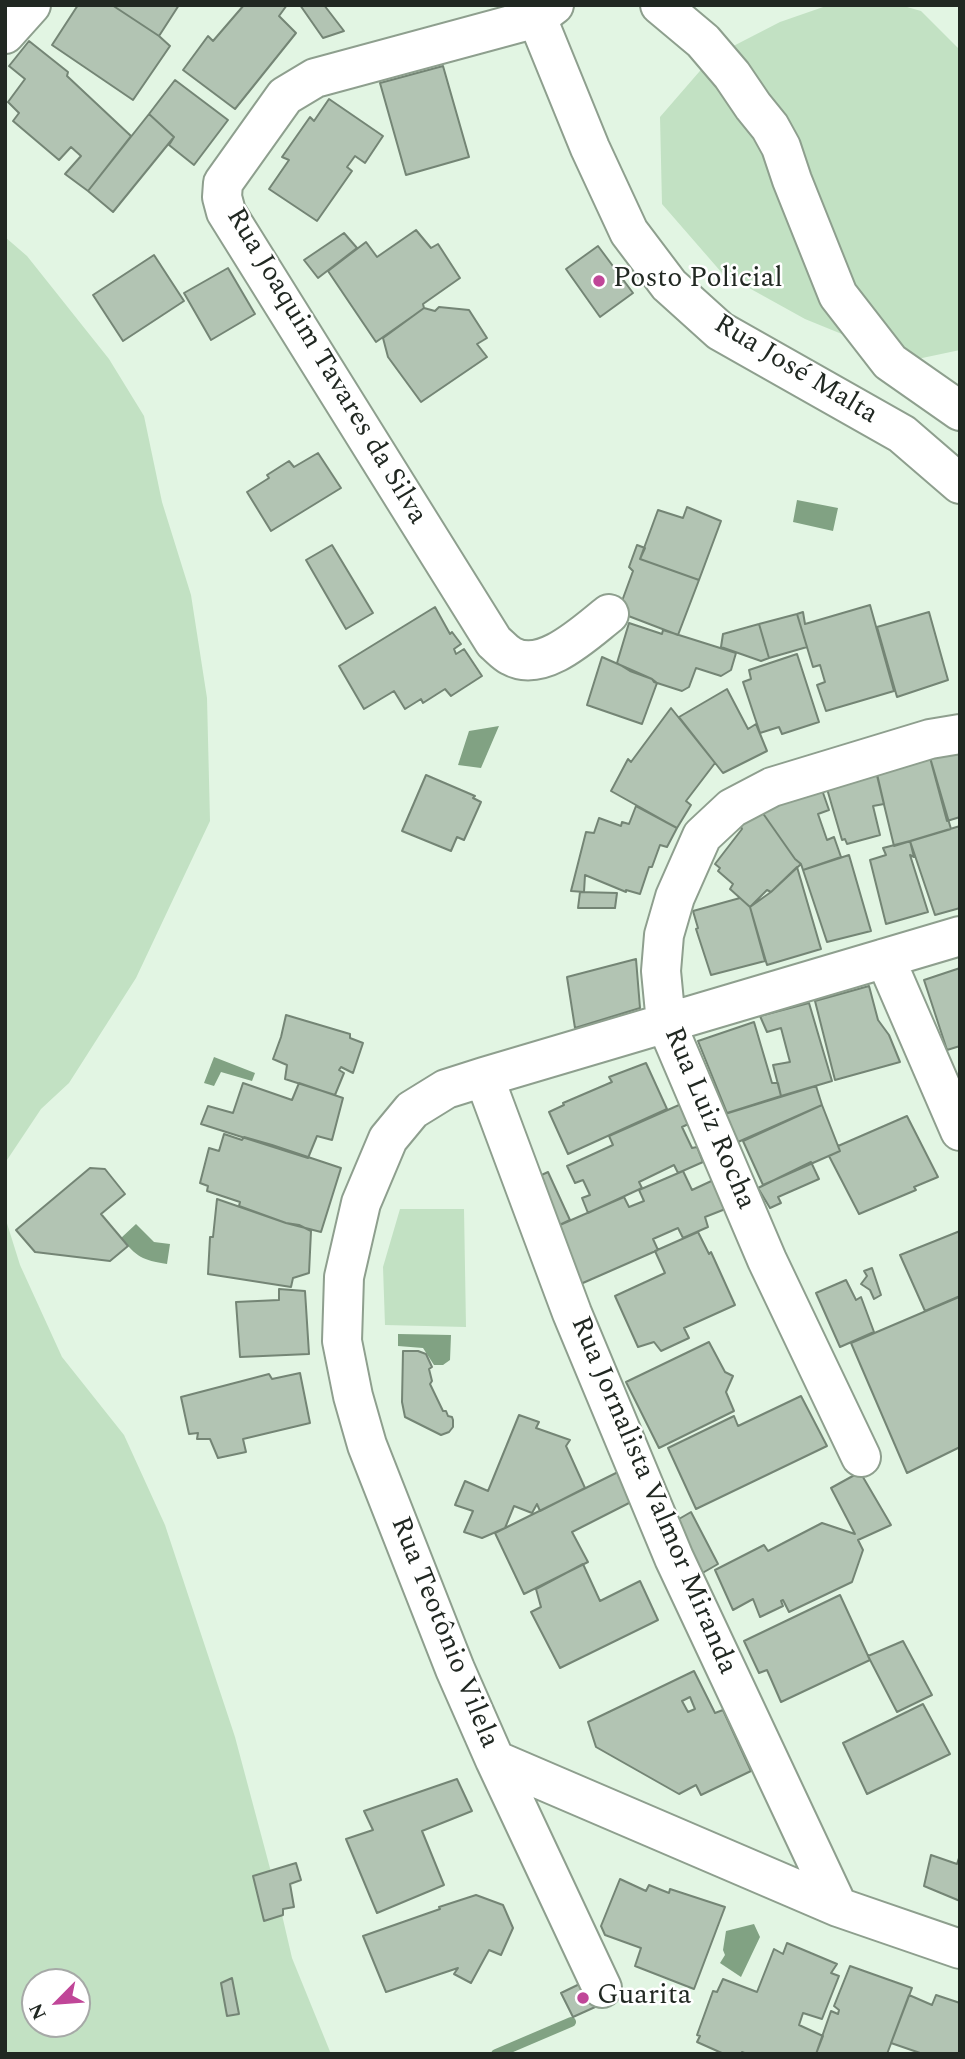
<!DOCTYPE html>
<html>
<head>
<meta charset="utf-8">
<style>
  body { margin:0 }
  #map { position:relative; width:965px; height:2059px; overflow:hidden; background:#e2f5e3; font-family:Spectral,serif }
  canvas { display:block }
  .frame { position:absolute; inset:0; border:7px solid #212822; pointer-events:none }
  .north { position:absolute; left:21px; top:1968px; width:70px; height:70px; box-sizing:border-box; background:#fff; border:2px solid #a6a9a7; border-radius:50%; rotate:245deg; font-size:19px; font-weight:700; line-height:28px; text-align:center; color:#212822 }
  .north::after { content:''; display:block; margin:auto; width:24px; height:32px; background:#c04698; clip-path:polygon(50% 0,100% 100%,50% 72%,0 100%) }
</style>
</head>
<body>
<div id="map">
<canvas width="965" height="2059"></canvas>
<div class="frame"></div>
<div class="north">N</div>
</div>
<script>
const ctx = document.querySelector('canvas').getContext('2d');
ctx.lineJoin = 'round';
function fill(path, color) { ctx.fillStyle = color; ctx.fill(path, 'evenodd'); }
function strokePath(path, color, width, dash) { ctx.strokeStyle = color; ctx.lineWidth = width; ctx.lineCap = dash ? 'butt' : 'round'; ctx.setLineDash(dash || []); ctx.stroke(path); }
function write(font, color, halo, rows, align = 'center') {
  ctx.font = font + ' Spectral,serif'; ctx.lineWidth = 5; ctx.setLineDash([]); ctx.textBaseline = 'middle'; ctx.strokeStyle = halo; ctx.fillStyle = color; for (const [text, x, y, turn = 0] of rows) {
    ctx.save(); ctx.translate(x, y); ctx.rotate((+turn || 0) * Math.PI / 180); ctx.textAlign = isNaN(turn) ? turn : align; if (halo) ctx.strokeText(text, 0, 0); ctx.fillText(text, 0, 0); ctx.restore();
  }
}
fill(new Path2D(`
  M829,5H900L921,11L960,50V350L908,361L805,319L722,273L662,204L660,117L712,57L780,22Z
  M5,237L27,256L109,359L144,416L162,502L191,595L207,698L210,821L136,978L69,1083L41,1109L5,1163Z
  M400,1209H464L466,1327L385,1325L383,1267Z
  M5,1217L20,1265L62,1357L124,1435L165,1525L235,1737L279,1902L292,1958L331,2054H5ZM35,1982H77V2024H35Z`), '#c2e1c3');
fill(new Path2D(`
  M797,500L838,508L833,531L793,522Z
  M499,726L481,768L458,765L469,731Z
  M214,1057L255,1073L252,1081L221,1072L214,1086L204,1083Z
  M136,1224L154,1242L170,1244L167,1264C142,1260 137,1257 121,1238Z
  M398,1334L451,1335L450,1360L443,1365H434L423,1348L398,1346Z
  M754,1924L760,1937L741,1977L720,1963L725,1955L723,1950L726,1931Z`), '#81a283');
strokePath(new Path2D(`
  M496,2054L571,2022`), '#81a283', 10);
const building = new Path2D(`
  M78,5H112L159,36L170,46L133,100L52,45Z
  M112,5H179L159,36Z
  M244,5H287L279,16L296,33L235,109L183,70L208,36L213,41Z
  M300,5H324L344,31L323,38Z
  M29,41L68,72L67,76L131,136L88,191L65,174L81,156L71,147L59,160L13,121L19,113L8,102L25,79L9,66Z
  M443,66L469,157L406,175L380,83Z
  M175,80L228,120L194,165L169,145L174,137L149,114Z
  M329,99L383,136L365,163L355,156L347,167L352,171L317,221L269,189L289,160L282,157L310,117L314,121Z
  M149,114L174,137L113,212L88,191Z
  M416,230L431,248L438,244L460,278L423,304L424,308L413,316L376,342L328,271L366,242L377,257Z
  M344,233L357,248L318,278L304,260Z
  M598,246L633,293L600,317L566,269Z
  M154,255L184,301L123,341L93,295Z
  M228,268L255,314L211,340L184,293Z
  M439,307L469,310L487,338L477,344L487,357L421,402L388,357L383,338L424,308L435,311Z
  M318,453L341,488L271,531L247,492L269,478L267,475L289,461L294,467Z
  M687,507L721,521L699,580L640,559L658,510L683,518Z
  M332,545L373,613L346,629L306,560Z
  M637,545L645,548L640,559L699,580L678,635L618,612L633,571L629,567Z
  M870,605L894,691L826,711L817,685L825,682L820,665L813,667L797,614L803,612L805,624Z
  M435,607L450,634L452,632L461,644L454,649L456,654L464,649L482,676L451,696L445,689L423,703L421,699L405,709L394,691L364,709L339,666Z
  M929,612L948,680L897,697L877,627Z
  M797,614L807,647L769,658L759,624Z
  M629,623L662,634L663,630L736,653L731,670L721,676L696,668L689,687L682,691L654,682L652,679L630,671L617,663Z
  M759,624L769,658L761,661L721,647L723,634Z
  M797,654L819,722L782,734L779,727L760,733L743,682L751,679L749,670Z
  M602,657L652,679L657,683L642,724L587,705Z
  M727,689L748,729L756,724L767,751L723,773L679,717Z
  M671,708L715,763L686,801L691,805L677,828L611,791L628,759L631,762Z
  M960,745V817L947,821L929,754Z
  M929,754L951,829L894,846L873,759Z
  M877,774L884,804L873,806L880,835L847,844L845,839L842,840L825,782Z
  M426,775L475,796L473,798L481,802L464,840L457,837L451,851L402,831Z
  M821,787L829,810L818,814L827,840L834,837L841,857L803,870L801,864L795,859L762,812Z
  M636,806L677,828L667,847L660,845L652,867H649L640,894L626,890V892L585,875L584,892L571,891L586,832L594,833L599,818L621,826L622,822L629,824Z
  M762,812L795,859L801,864L771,892L767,890L750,907L730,889L733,884L718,871L720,868L715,864L742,829L740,825Z
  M960,826V908L935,915L910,841Z
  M910,841L914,857L910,855L928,912L886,924L870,860L886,855L883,848Z
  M849,855L871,931L827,942L803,870Z
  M797,867L821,949L767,965L750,907L771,892Z
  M580,892L617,893L615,908H578Z
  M740,898L750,907L765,961L711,975L696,929L698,928L693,911Z
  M636,959L640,1008L575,1028L567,977Z
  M960,968V1046L947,1050L924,980Z
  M869,986L878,1020L889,1035L900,1062L835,1080L815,1001Z
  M809,1003L832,1081L781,1096L773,1065L790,1062L781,1028L767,1032L760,1016Z
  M286,1015L350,1034V1038L363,1043L353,1073L341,1067L339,1070L344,1073L335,1095L285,1079L287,1065L273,1059L281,1037Z
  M754,1022L772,1083H778L781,1096L727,1113L698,1041Z
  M646,1063L667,1109L568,1154L549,1112L564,1105L563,1103L612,1082L609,1077Z
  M243,1083L292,1100L299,1083L343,1098L332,1140L317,1136L308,1158L201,1124L208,1106L233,1113Z
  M816,1086L822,1105L738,1142L725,1114Z
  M688,1101L697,1120L682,1127L692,1148L697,1147L703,1162L678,1173L674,1165L639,1182L642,1188L588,1213L582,1198L590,1195L583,1180L575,1183L567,1166L613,1145L609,1136Z
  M822,1105L840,1151L763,1185L743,1141Z
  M907,1116L938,1177L914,1187L916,1190L859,1214L829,1156L840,1151L838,1146Z
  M224,1134L242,1140L244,1137L272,1145L341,1168L321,1232L286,1223L239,1206L240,1202L207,1191L208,1186L200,1183L209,1148L219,1151Z
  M811,1162L819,1179L778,1197L781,1203L770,1208L758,1188Z
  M90,1168L105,1169L125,1194L101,1214L128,1246L110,1261L35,1252L16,1230Z
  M683,1171L692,1190L720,1177L733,1206L705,1217L708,1227L683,1238L678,1228L653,1239L658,1250L576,1286L553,1228L624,1197L629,1207L644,1201L639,1190Z
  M548,1172L570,1220L553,1228L533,1179Z
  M217,1199L286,1223L299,1225L311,1231L309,1273L293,1278L291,1287L208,1274L210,1237H213Z
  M960,1231V1296L925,1311L900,1255Z
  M698,1232L709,1254L711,1252L735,1305L684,1328L689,1338L661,1351L654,1342L638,1347L615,1296L665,1273L655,1251Z
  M872,1268L881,1295L874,1299L870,1290L861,1284L867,1276L864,1271Z
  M846,1280L856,1300L861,1297L874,1332L840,1347L816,1293Z
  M279,1289L305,1291L309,1354L240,1357L236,1302L279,1300Z
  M959,1297L960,1447L907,1473L851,1343Z
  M709,1342L725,1372L733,1376L726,1392L734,1411L659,1448L626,1382Z
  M403,1351H418L426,1354L432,1367L429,1369L432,1381L430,1384L443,1411H446L448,1416L452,1417L453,1420V1427L449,1432L441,1435L405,1417L402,1402Z
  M300,1373L310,1423L243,1439L246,1452L218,1458L210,1439H197L198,1433L189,1434L181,1397L269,1374L272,1379Z
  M801,1396L827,1446L696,1509L668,1448L734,1416L738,1426Z
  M519,1415L539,1422L536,1428L570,1440L566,1446L585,1488L540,1511L537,1504L532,1513L514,1506L505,1528L482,1538L464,1532L473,1511L455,1505L465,1481L488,1491Z
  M618,1472L631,1502L572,1532L588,1562L524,1594L495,1533Z
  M860,1472L891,1525L858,1540L863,1550L852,1582L789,1612L783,1600L781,1601L783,1606L760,1617L753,1599L733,1610L715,1570L764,1545L768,1551L822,1523L855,1534L831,1488Z
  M691,1512L718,1564L699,1575L672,1523Z
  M583,1564L600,1601L640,1581L658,1620L560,1668L531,1612L541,1607L536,1589Z
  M840,1595L870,1660L781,1702L767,1670L759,1673L744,1641Z
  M903,1641L932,1695L897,1712L868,1656Z
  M694,1671L715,1713L723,1710L751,1771L701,1795L696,1785L679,1794L596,1747L588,1722Z
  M690,1697L695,1709L688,1712L682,1701Z
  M923,1704L950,1754L867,1794L843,1743Z
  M457,1779L472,1811L422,1831L444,1885L377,1913L346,1839L373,1830L364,1811Z
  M931,1855L957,1864L960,1855V1901L924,1886Z
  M296,1863L301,1880L290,1884L294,1907L283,1909V1915L264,1921L253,1876Z
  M620,1879L646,1891L649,1885L669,1893L670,1889L725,1907L694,1989L635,1966L641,1948L605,1935L601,1926Z
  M476,1895L503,1905L513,1928L501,1955L489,1950L471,1983L454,1974L458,1968L386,1992L363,1936L440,1909L439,1907Z
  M787,1943L837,1964L831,1973L839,1976L822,2019L803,2013L799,2025L823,2036L816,2054H747L742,2052L741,2054H724L697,2042L700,2036L697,2035L713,1991L717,1992L723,1979L757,1992L774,1949L783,1954Z
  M850,1966L912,1988L887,2054H816L831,2011L838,2014L839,2010L834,2006Z
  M232,1978L239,2014L227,2016L221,1983Z
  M592,1978L604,2003L573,2017L561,1993Z
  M909,1995L932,2005L936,1995L960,2003V2054H923L891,2043Z`);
fill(building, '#b2c4b3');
strokePath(building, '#748575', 2);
const minor = new Path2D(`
  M530,5L537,18L590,148L629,232L669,285L720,331L902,434L960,484
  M554,5L537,18L315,78L285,96L223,183L222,197L226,212L494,642C499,646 505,653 511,656C543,674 586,632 609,614
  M660,5L703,41L732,75L753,106L770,127L781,147L792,180L838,295L890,362L960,411
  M5,34L31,5
  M960,936L484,1077L446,1089L412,1110L388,1139L361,1203L344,1277L342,1341L353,1396L367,1445L455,1669L495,1760L838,1907L960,1949
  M885,958L960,1131
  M484,1077L572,1313L674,1558L838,1907
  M861,1457L767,1260L666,1023L661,971L664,935L675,897L702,836L732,808L772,787L930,739L960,734
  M495,1760L602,1988`);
strokePath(minor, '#8e9f8e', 42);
strokePath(minor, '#fff', 38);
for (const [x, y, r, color] of [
  [599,281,7,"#c04698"],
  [583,1998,7,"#c04698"]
]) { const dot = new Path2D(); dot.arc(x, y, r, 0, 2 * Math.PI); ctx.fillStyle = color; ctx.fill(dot); strokePath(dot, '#fff', 2.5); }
write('28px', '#212822', '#fff', [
  ["Posto Policial",613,281],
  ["Guarita",597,1998]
], 'left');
write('28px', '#212822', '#fff', [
  ["Rua Joaquim Tavares da Silva",325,367,59],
  ["Rua José Malta",795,371,31],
  ["Rua Luiz Rocha",708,1119,67],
  ["Rua Jornalista Valmor Miranda",652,1496,67],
  ["Rua Teotônio Vilela",443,1633,68]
]);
</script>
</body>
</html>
